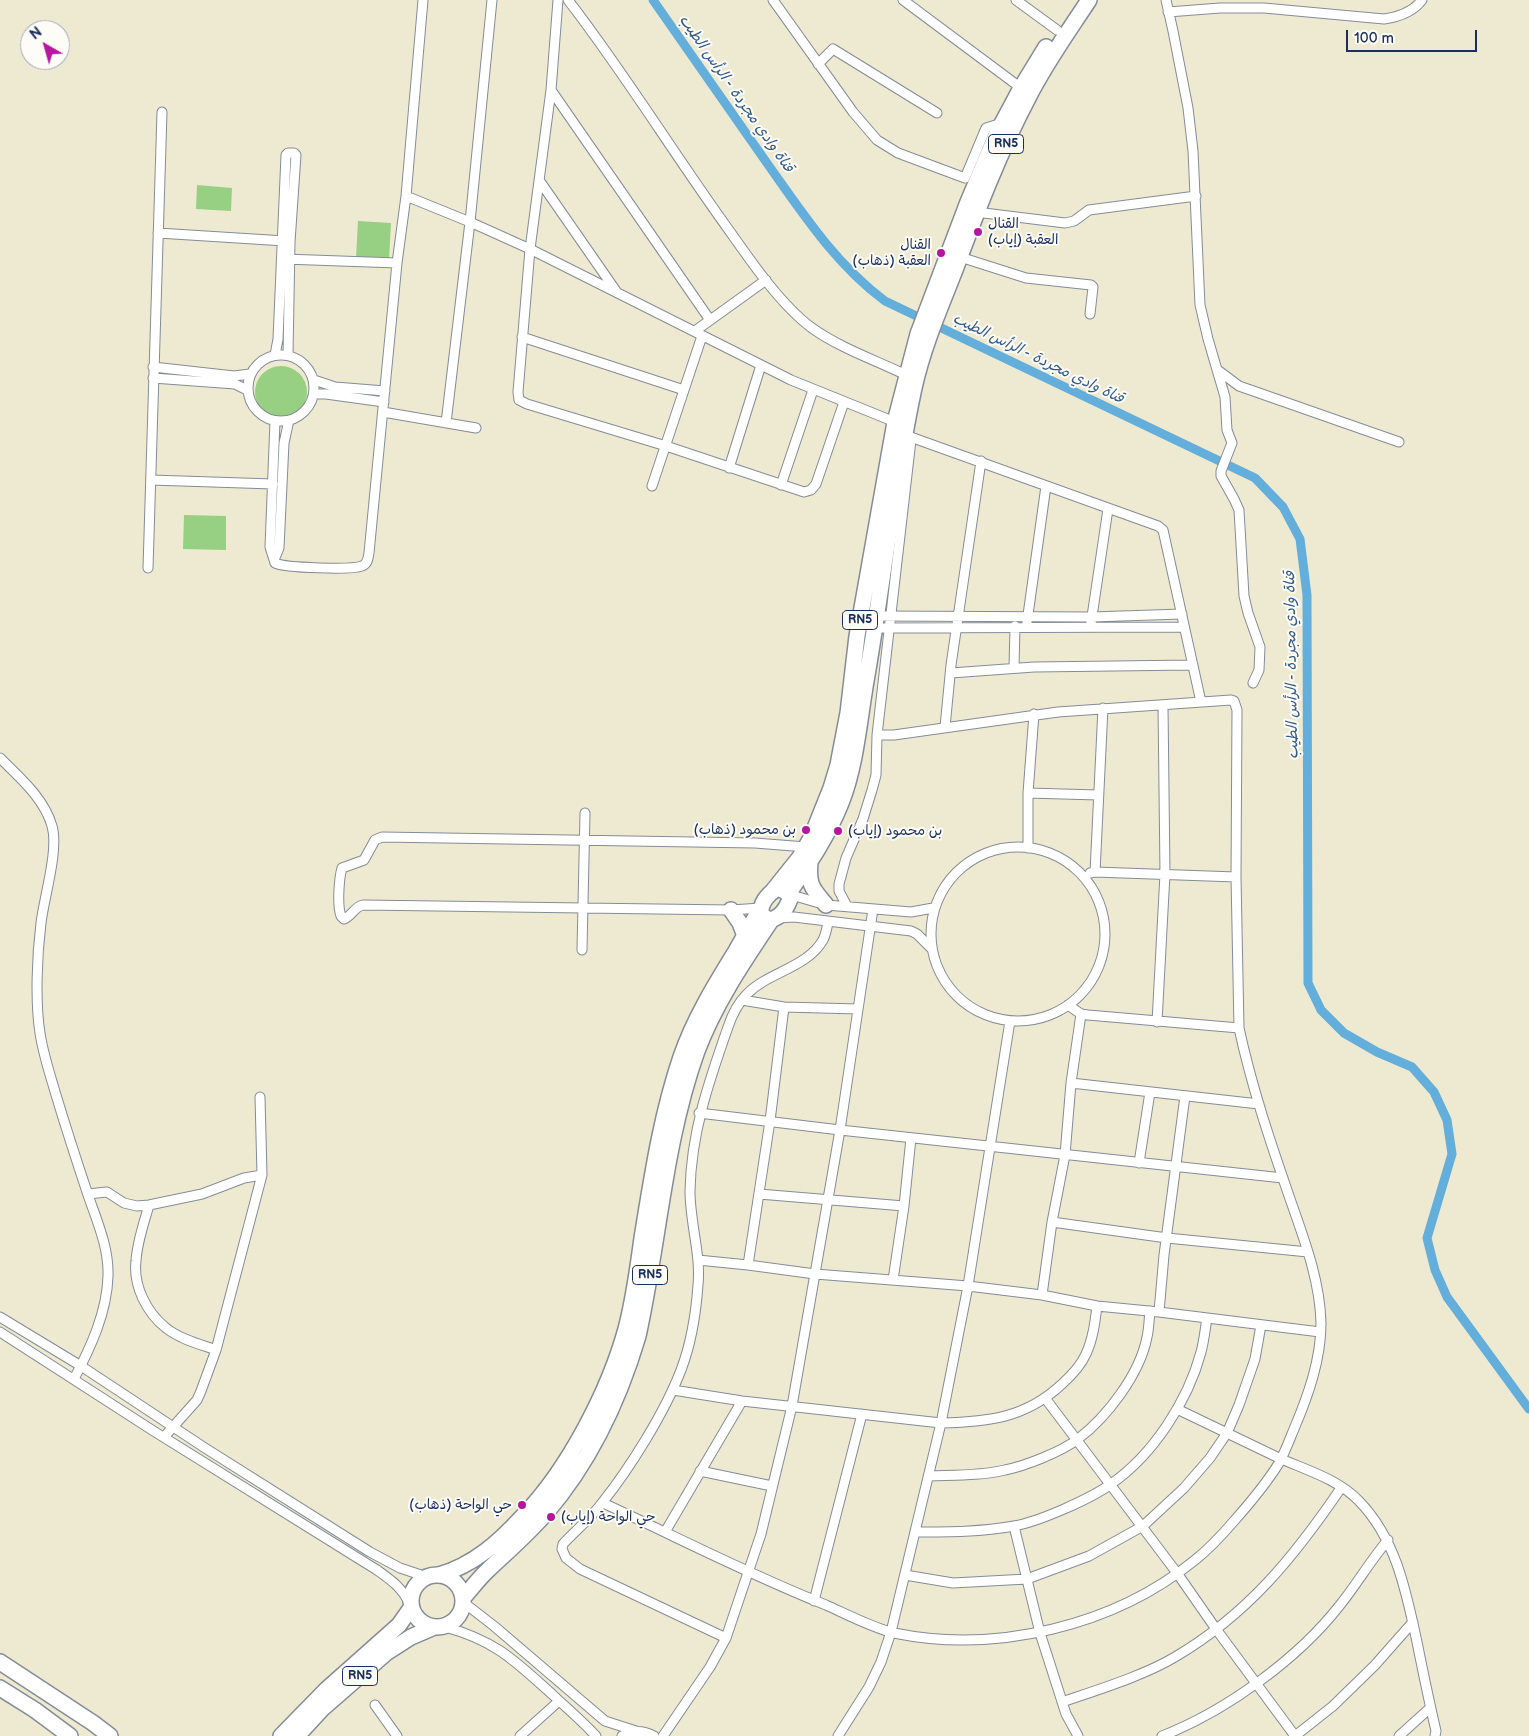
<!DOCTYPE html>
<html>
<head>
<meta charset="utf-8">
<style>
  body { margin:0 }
  #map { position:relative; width:1529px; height:1736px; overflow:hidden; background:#eeead1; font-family:"Balsamiq Sans",sans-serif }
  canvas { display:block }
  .north { position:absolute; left:20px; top:20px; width:50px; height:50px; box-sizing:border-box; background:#fdfcf7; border:1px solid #a3aaba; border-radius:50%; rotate:322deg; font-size:14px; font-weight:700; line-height:20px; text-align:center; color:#1b2f5e }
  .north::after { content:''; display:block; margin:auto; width:18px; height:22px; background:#b5179e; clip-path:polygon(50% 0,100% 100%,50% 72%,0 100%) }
  .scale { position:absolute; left:1346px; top:30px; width:131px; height:22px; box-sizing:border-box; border:2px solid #1b2f5e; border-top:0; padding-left:6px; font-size:15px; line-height:18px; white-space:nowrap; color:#1b2f5e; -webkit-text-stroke:4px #fdfcf7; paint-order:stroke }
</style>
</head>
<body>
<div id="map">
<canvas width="1529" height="1736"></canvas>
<div class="north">N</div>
<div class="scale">100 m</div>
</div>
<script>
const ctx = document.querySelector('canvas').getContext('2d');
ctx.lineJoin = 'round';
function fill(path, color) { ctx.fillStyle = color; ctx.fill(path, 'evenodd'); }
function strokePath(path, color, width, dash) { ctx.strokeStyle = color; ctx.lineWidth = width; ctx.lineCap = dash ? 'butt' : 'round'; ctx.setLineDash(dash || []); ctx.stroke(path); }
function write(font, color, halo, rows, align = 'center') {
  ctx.font = font + ' "Balsamiq Sans","Playpen Sans Arabic",sans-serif'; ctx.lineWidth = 4; ctx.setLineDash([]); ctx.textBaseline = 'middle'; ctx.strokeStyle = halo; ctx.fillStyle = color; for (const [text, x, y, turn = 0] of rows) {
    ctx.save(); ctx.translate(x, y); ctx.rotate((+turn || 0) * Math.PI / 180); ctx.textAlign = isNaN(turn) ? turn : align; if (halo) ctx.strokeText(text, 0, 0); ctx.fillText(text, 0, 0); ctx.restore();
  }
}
fill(new Path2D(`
  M197,185L232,188L231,211L196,209Z
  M358,221L391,223L389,260L356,258Z
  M255 392a26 26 0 1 1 52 0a26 26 0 1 1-52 0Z
  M184,515L226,516V550L183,549Z`), '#97d083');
strokePath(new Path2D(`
  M653,0C689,52 726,104 762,156C799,208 833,262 885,301L1255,478L1283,507L1300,539L1307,595L1308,983L1321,1010L1344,1033L1377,1052L1412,1067L1434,1092L1447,1120L1452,1154L1427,1238L1435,1270L1447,1297L1529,1409`), '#63aedb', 9);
const street = new Path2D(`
  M558,0L551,90L530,249L518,392L519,400L527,404L666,446L804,492L811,490L816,484L844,402
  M568,0C626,75 675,156 731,233C752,263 782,306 812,328C840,348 875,360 906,375
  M773,0L853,112L877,140L898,153L965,178L986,128L1002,123
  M903,0L1021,88
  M1016,0L1057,30
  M1166,0L1173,31L1188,108L1193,151L1200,305L1208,339L1225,397L1227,430L1232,443L1221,471V476L1234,499L1239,510L1244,596L1248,613L1260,647L1259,670L1253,683
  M1168,12L1220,8H1264L1384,19C1398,17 1413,12 1422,0
  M818,64L833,49L937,113
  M551,90L710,320
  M539,180L616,291
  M406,196L470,222L530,249L791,380L895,422
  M976,212L1065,223L1074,221L1089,210L1196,196
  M158,233L285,241
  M960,257L1026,278L1091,285L1093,287L1090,314
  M284,259L397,263
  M695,331L766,280
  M522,337L684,390
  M248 388a33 33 0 1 1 66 0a33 33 0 1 1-66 0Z
  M275,355L278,339L286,155L288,153H294L296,155L290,242L288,355
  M153,367L234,376L250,374
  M1219,371L1239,386L1399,442
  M153,378L235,384L247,390
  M314,380L335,387L385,391
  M314,394H326L384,402
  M383,412L476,428
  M275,421L270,547L275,563C285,568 352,570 362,566C368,564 368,558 369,553L397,263L406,196L423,0
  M446,423L470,222L492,0
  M905,435L1158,526L1163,530L1201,702
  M729,468L761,365
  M151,480L273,484
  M781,485L813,390
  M652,486L702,336
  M274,560L279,548L284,443L289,420
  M148,568L162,112
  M877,616L1091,617L1182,614
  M1027,622L1046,486
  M1091,623L1108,509
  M875,628L1184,627
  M1014,668L1015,626
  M951,673L1034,667L1193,665
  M945,727L951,665L981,461
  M877,735L911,440
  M0,758C20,778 44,798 52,826C59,850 44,897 41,923C37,955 35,1001 40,1033C43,1054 50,1074 56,1095C66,1128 77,1162 88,1195C97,1221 109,1248 108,1276C107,1312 91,1347 74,1379
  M1028,793L1098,795
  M931 934a87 87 0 1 1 174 0a87 87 0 1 1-174 0Z
  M1028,848V793L1034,714
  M1095,872L1103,708
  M1090,873L1095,872L1236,877
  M788,894L826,905L911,912L933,908
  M847,906L839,891V884L846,858L863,819L872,790L876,775L877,735H894L1058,712L1231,700L1234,701L1237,710L1236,877L1239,1028L1088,1015L1081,1014L1068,1005
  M761,908L731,910L363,905C354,907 352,916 344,919L341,916C337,906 339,878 342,868L364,860L375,840L382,837L755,843L806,847
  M777,918L794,917L911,931L917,934L931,948
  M582,950L585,813
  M742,1000L784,1007L858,1009
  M1157,1022L1165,874L1163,705
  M1071,1083L1259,1104
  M699,1113L840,1130L1283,1178
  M1139,1163L1150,1092
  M88,1194L107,1192L124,1203L137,1206L149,1205L202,1194L244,1178L262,1175L260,1097
  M759,1194L904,1206L893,1280
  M149,1205C144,1223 137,1242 136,1261C133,1286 147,1313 166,1328C180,1339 199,1344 216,1350
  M904,1206L911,1138
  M1052,1222L1167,1238L1308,1252
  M698,1260L748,1265L815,1274L968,1286L1042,1295L1097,1306L1159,1312L1320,1332
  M748,1265L770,1121L784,1007
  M1042,1295L1052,1222L1065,1155L1071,1083L1081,1014
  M1159,1312L1164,1255L1185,1096
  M0,1317L81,1366L205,1448L370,1552L400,1568L427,1577
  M0,1332L152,1430L377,1570C391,1580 403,1588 410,1605
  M673,1390L742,1401L941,1423C988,1422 1026,1418 1062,1384C1071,1376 1081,1365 1086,1354C1093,1339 1095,1322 1097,1306
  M1045,1398L1177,1573L1216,1629L1295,1736
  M1177,1409C1211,1425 1245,1442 1279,1458C1306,1470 1338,1479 1359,1501C1396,1539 1406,1591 1417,1642C1423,1672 1429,1701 1436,1731L1435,1736
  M164,1437L197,1400L201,1391L216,1350L262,1175
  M700,1471L772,1486
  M929,1476C954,1475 980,1476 1005,1470C1025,1466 1061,1452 1078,1439C1107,1417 1140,1374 1147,1337C1149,1329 1149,1319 1150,1311
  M603,1503C677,1537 750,1575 826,1605C846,1614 873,1628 894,1633C996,1654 1114,1626 1195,1560C1209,1549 1222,1535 1234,1521C1250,1503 1266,1484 1279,1463C1285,1452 1289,1441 1294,1429C1308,1396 1321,1360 1321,1323C1320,1278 1302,1234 1288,1193C1269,1138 1251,1084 1239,1028
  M1014,1526L1040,1633L1066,1714L1078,1736
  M665,1532L742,1401
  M916,1532C948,1532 982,1532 1014,1526C1031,1523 1048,1516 1064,1509C1080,1502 1096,1495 1111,1484C1153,1455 1188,1401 1201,1352C1204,1341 1205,1330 1207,1318
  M905,1575L953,1583L1027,1579L1089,1556L1143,1526L1184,1488L1210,1458L1227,1433L1239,1405L1255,1359L1261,1325
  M814,1601L862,1414
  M463,1602L494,1626L605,1721L636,1731
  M445,1627C497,1641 516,1662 554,1696C568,1709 583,1722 596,1736
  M726,1638L580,1569L566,1558L562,1549L563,1544C576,1530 591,1518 602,1503C630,1468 665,1412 681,1370C691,1344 696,1313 698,1285C701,1254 690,1223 690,1191C691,1133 709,1081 728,1027C732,1015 738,1003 747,994C768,972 807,968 823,940C826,934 827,928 828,922
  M1062,1702C1097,1690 1143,1676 1175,1657C1248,1614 1294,1557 1341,1488
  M375,1705L397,1736
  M520,1736L559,1701
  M622,1736C634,1730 642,1730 654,1736
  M663,1736L710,1667L726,1638L761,1534L792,1406L840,1130L873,909
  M838,1736L869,1687L881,1662L891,1632L941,1423L968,1286L1010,1021
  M1162,1736C1226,1711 1298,1659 1340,1605C1357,1584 1370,1561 1388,1540
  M1295,1736L1333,1706L1375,1665L1413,1622
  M1399,1736L1430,1708`);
const highway = new Path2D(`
  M810,862C808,885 812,888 826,905
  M776,889C783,889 789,892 790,899C786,910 780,919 768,920L761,914C760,904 767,895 776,889Z
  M772,892L800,857L811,838L831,788L838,765L848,713L857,636L895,422L918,334L968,202L998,131L1021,88L1046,47
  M788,894C808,865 828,836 841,803C856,765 859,722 866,681C883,584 893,485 914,388C923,347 940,308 955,270C977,211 999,153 1028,98C1045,64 1068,32 1089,0
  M731,910L740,923L745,936
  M411 1601a26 26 0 1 1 52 0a26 26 0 1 1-52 0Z
  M439,1575C474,1565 499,1542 523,1516C568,1470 609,1391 626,1329C634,1299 638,1268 642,1238C652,1177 661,1116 681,1057C694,1019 715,985 736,951C744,937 752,922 761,908
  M463,1598C472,1588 479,1578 489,1569C508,1551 528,1534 546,1513C589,1463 619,1400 638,1336C659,1241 664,1143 697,1051C715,1003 744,961 772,919
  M0,1662L93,1723L110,1736
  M0,1688L35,1710L70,1736
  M281,1736L327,1689L399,1625L411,1608
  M297,1736L323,1708L386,1653L411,1637L432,1628`);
strokePath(street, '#848c98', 11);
strokePath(highway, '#848c98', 18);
strokePath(street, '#fff', 9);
strokePath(highway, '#fff', 15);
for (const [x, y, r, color] of [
  [978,232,5,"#b5179e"],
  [941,253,5,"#b5179e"],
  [806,830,5,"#b5179e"],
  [838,831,5,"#b5179e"],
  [522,1505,5,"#b5179e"],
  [551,1517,5,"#b5179e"]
]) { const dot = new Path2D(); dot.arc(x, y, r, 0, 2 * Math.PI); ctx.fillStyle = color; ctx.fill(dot); strokePath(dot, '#fdfcf7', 2); }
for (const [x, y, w] of [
  [1006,144,35],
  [860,620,35],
  [650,1275,35],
  [360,1676,35]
]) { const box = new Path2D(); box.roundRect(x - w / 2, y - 9.5, w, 19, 4); ctx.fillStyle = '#fdfcf7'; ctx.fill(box); strokePath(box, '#1b2f5e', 1); }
write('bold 12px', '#1b2f5e', null, [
  ["RN5",1006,144],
  ["RN5",860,620],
  ["RN5",650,1275],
  ["RN5",360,1676]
]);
write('14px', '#1b2f5e', '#fdfcf7', [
  ["القنال",988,224],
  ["العقبة (إياب)",988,240],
  ["القنال",931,245,"right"],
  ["العقبة (ذهاب)",931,261,"right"],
  ["بن محمود (ذهاب)",796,830,"right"],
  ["بن محمود (إياب)",848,831],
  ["حي الواحة (ذهاب)",512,1505,"right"],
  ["حي الواحة (إياب)",561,1517]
], 'left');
write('italic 15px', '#345b8a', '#fdfcf7', [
  ["قناة وادي مجردة - الرأس الطيب",736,94,55],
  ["قناة وادي مجردة - الرأس الطيب",1038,359,26],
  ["قناة وادي مجردة - الرأس الطيب",1292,665,-91]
]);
</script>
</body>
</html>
